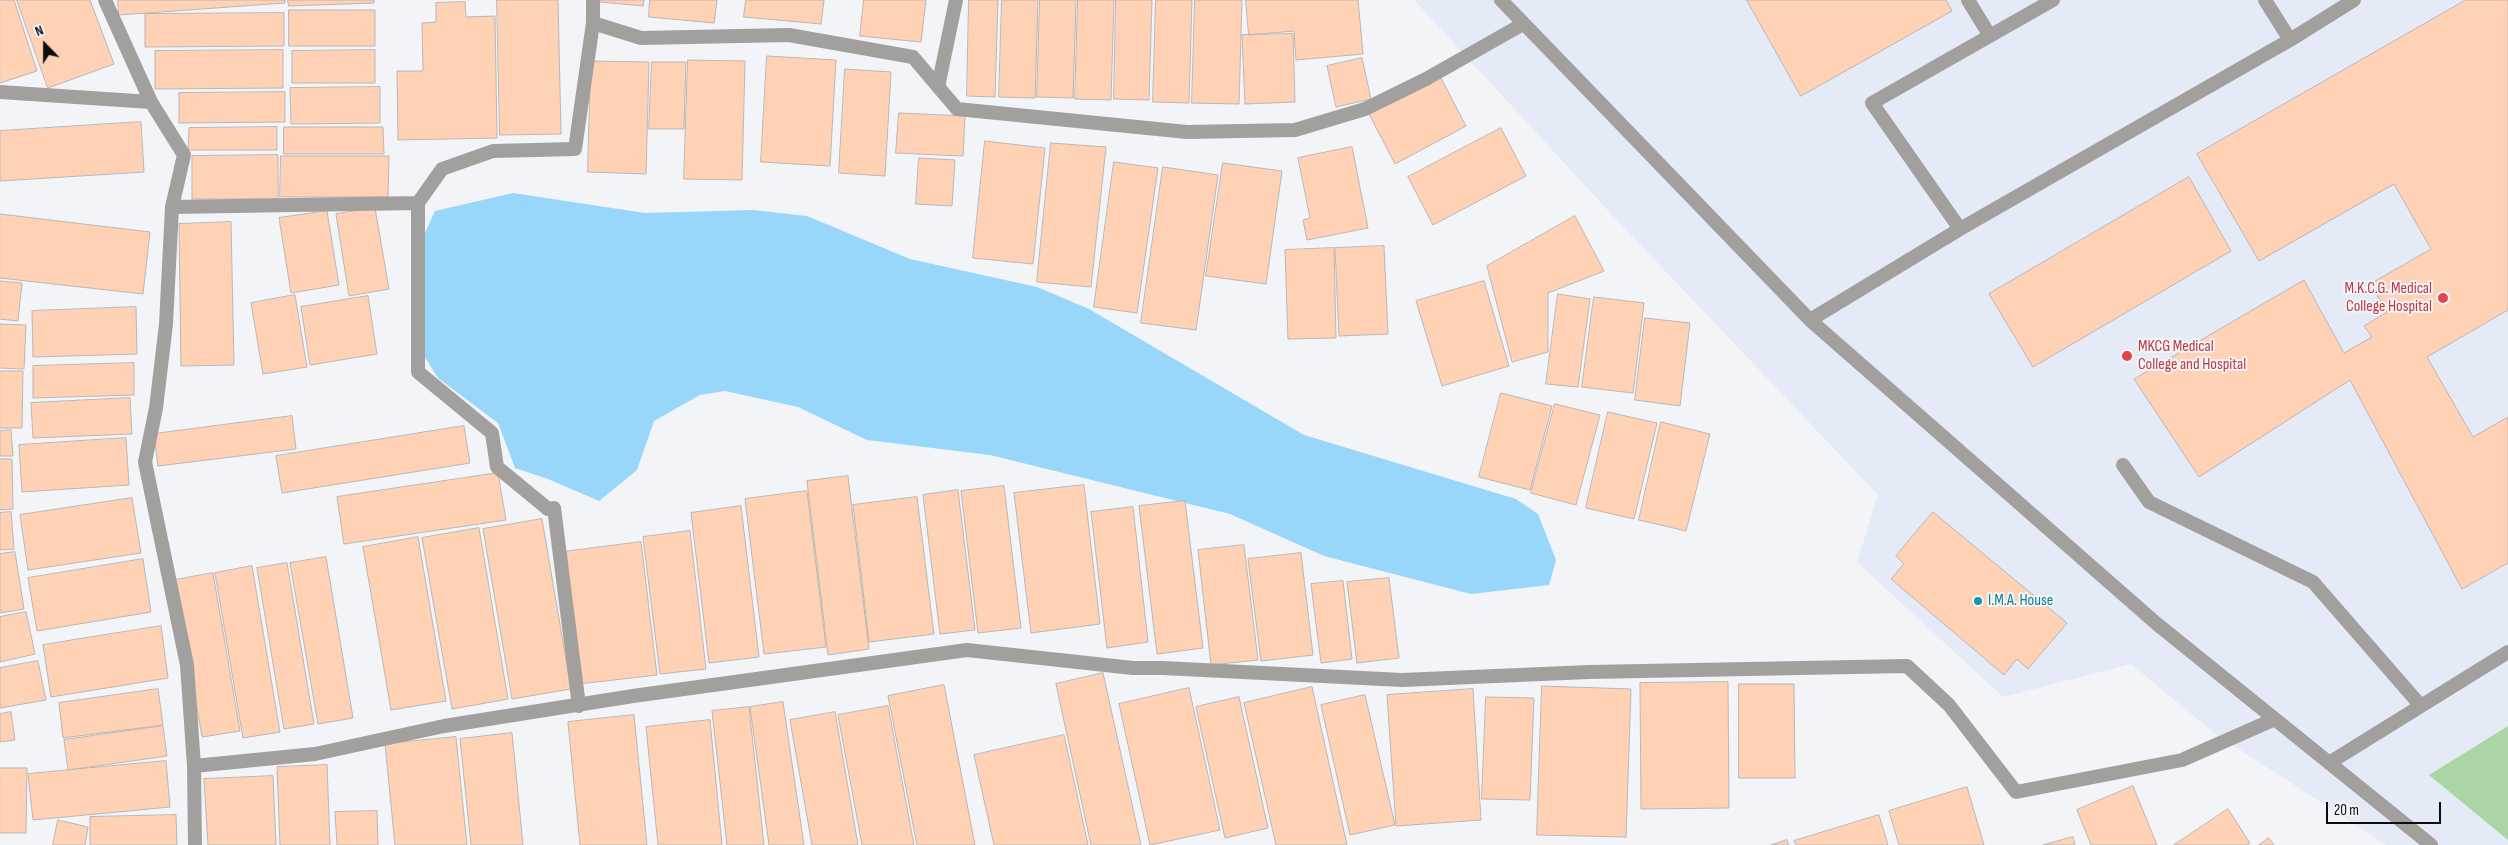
<!DOCTYPE html>
<html>
<head>
<meta charset="utf-8">
<style>
  body { margin:0 }
  #map { position:relative; width:2508px; height:845px; overflow:hidden; background:#f2f4f8; font-family:"Sofia Sans Condensed",sans-serif }
  canvas { display:block }
  .north { position:absolute; left:20px; top:20px; width:50px; height:50px; -webkit-text-stroke:4px #f2f4f8; paint-order:stroke; rotate:338deg; font-size:14px; font-weight:700; line-height:20px; text-align:center; color:#0c0d0e }
  .north::after { content:''; display:block; margin:auto; width:18px; height:22px; background:#0c0d0e; clip-path:polygon(50% 0,100% 100%,50% 72%,0 100%) }
  .scale { position:absolute; left:2326px; top:802px; width:115px; height:22px; box-sizing:border-box; border:2px solid #0c0d0e; border-top:0; padding-left:6px; font-size:15px; line-height:18px; white-space:nowrap; color:#0c0d0e; -webkit-text-stroke:4px #f2f4f8; paint-order:stroke }
</style>
</head>
<body>
<div id="map">
<canvas width="2508" height="845"></canvas>
<div class="north">N</div>
<div class="scale">20 m</div>
</div>
<script>
const ctx = document.querySelector('canvas').getContext('2d');
ctx.lineJoin = 'round';
function fill(path, color) { ctx.fillStyle = color; ctx.fill(path, 'evenodd'); }
function strokePath(path, color, width, dash) { ctx.strokeStyle = color; ctx.lineWidth = width; ctx.lineCap = dash ? 'butt' : 'round'; ctx.setLineDash(dash || []); ctx.stroke(path); }
function write(font, color, halo, rows, align = 'center') {
  ctx.font = font + ' "Sofia Sans Condensed",sans-serif'; ctx.lineWidth = 4; ctx.setLineDash([]); ctx.textBaseline = 'middle'; ctx.strokeStyle = halo; ctx.fillStyle = color; for (const [text, x, y, turn = 0] of rows) {
    ctx.save(); ctx.translate(x, y); ctx.rotate((+turn || 0) * Math.PI / 180); ctx.textAlign = isNaN(turn) ? turn : align; if (halo) ctx.strokeText(text, 0, 0); ctx.fillText(text, 0, 0); ctx.restore();
  }
}
fill(new Path2D(`
  M1414,0H2508V845H2386L2213,732L2131,664L2003,697L1857,562L1878,495L1614,217Z`), '#e4ebf6');
fill(new Path2D(`
  M2508,726V840L2429,775Z`), '#aad5a5');
fill(new Path2D(`
  M513,193L645,213L753,210L807,216L910,259L1037,287L1089,309L1304,435L1516,499L1538,514L1556,560L1549,585L1471,594L1324,556L1230,514L990,455L867,440L798,407L725,391L700,395L654,421L637,470L599,501L548,479L515,468L498,423L438,378L424,356V235L435,211Z`), '#98d7fa');
const building = new Path2D(`
  M0,0H14L37,71L0,83Z
  M17,0H90L114,64L48,88Z
  M118,0H285V3L119,15Z
  M288,0H374V3L289,6Z
  M497,0H558L561,134L500,135Z
  M601,0H644L643,6L600,2Z
  M650,0H717L714,23L649,17Z
  M746,0H824L821,24L744,17Z
  M864,0H926L921,42L860,36Z
  M969,0H998L995,97L967,96Z
  M1002,0H1038L1035,98L999,97Z
  M1040,0H1076L1073,98L1037,97Z
  M1078,0H1114L1111,100L1075,99Z
  M1116,0H1152L1149,100L1114,99Z
  M1156,0H1192L1189,103L1153,102Z
  M1195,0H1242L1239,104L1192,103Z
  M1246,0H1358L1363,54L1296,60L1294,31L1249,35Z
  M1747,0H1946L1952,11L1801,96Z
  M2466,0H2508V310L2427,357L2473,437L2508,417V563L2462,589L2350,380L2199,477L2134,379L2304,280L2344,353L2372,337L2364,326L2387,312L2370,284L2431,249L2394,184L2259,261L2197,154Z
  M465,2L466,17L495,16L497,138L398,140L397,71H423L422,23L436,22V3Z
  M289,10H375V46H289Z
  M284,13V46L145,47V14Z
  M1293,34L1295,102L1245,104L1242,35Z
  M283,50V88L155,89V51Z
  M375,50V83H292V51Z
  M767,56L836,60L830,166L761,162Z
  M1362,58L1371,99L1336,107L1327,66Z
  M688,60L745,61L742,180L684,179Z
  M591,61L649,62L646,174L588,172Z
  M652,62H686L684,129H649Z
  M845,69L891,72L885,176L839,173Z
  M1440,76L1466,126L1395,164L1369,114Z
  M380,87V123L291,124L290,88Z
  M285,92V122L179,123V93Z
  M899,113L965,116L963,156L896,153Z
  M141,122L144,172L0,181V131Z
  M277,127V150H188L189,128Z
  M284,127H383L384,154H284Z
  M1501,128L1526,176L1433,225L1408,177Z
  M985,141L1045,148L1033,264L973,258Z
  M1051,143L1106,147L1091,287L1037,282Z
  M1352,147L1368,228L1307,240L1303,220L1310,218L1298,158Z
  M278,155V199H192V156Z
  M281,156H389L388,197H280Z
  M919,158L955,160L952,206L916,204Z
  M1114,162L1158,168L1137,313L1094,307Z
  M1223,163L1282,171L1266,284L1206,276Z
  M1163,167L1218,175L1196,330L1141,323Z
  M2189,177L2231,251L2033,367L1989,294Z
  M375,208L389,289L349,296L336,214Z
  M327,211L339,285L291,293L279,218Z
  M0,214L150,232L143,294L0,278Z
  M1575,216L1604,271L1548,293V352L1512,362L1487,266Z
  M231,222L234,365L181,366L179,224Z
  M1384,246L1388,334L1339,336L1335,248Z
  M1334,248L1336,338L1288,339L1285,250Z
  M0,281L22,283L18,321L0,319Z
  M1484,281L1509,366L1442,386L1416,301Z
  M1558,294L1590,299L1578,387L1546,384Z
  M295,295L307,367L263,374L251,303Z
  M368,296L377,354L310,365L301,307Z
  M1594,297L1644,303L1633,393L1582,387Z
  M136,307L137,354L33,357L32,311Z
  M1645,318L1690,323L1680,406L1635,400Z
  M0,324L26,325L24,369L0,368Z
  M134,363V395L33,398V366Z
  M0,371H23L22,428H0Z
  M1501,393L1552,406L1530,490L1479,477Z
  M130,398L132,434L33,438L31,403Z
  M1555,404L1600,415L1576,505L1531,493Z
  M1608,412L1657,423L1634,519L1586,508Z
  M292,416L296,449L158,466L154,434Z
  M1661,422L1710,434L1686,531L1639,520Z
  M464,426L470,463L282,493L276,456Z
  M11,430L13,456H0V431Z
  M126,438L129,485L22,492L19,445Z
  M0,459H12L13,509L0,510Z
  M498,473L506,520L344,544L337,497Z
  M848,476L869,649L828,655L807,481Z
  M1084,485L1100,624L1031,633L1014,493Z
  M1004,486L1021,628L978,633L961,491Z
  M958,490L975,630L940,634L923,495Z
  M807,491L826,647L764,654L745,499Z
  M917,497L934,634L869,642L853,505Z
  M132,498L141,553L28,570L20,515Z
  M1185,501L1203,648L1157,654L1139,506Z
  M741,506L759,657L709,663L691,513Z
  M1133,507L1148,642L1107,648L1091,512Z
  M11,512L14,549L0,550V513Z
  M1933,512L2067,623L2028,669L2017,659L2004,675L1891,579L1904,564L1896,556Z
  M542,519L571,689L512,699L483,529Z
  M479,528L508,699L452,709L422,538Z
  M690,531L706,669L660,674L643,537Z
  M418,537L446,701L391,710L363,547Z
  M641,542L657,675L579,684L563,552Z
  M1244,545L1258,660L1211,665L1198,550Z
  M15,552L24,609L0,613V554Z
  M1301,553L1313,655L1261,661L1248,559Z
  M326,557L353,718L318,724L290,563Z
  M143,559L151,612L37,631L28,578Z
  M287,563L314,724L284,729L257,568Z
  M252,566L280,732L243,738L215,573Z
  M213,573L240,731L202,737L175,580Z
  M1389,578L1399,658L1357,663L1347,582Z
  M1343,581L1352,659L1321,663L1311,584Z
  M26,612L35,654L0,662V617Z
  M161,626L168,678L51,697L43,645Z
  M38,661L46,700L0,708V668Z
  M1103,673L1141,845H1091L1056,684Z
  M1728,682L1729,808L1641,809L1640,683Z
  M1739,684H1794L1795,778H1739Z
  M944,685L975,845H917L888,696Z
  M1542,686L1631,689L1626,837L1537,835Z
  M1312,687L1347,845H1276L1244,703Z
  M1189,688L1220,830L1150,845L1119,704Z
  M158,689L163,725L63,738L59,703Z
  M1473,689L1481,820L1396,826L1387,695Z
  M1365,695L1395,825L1350,835L1321,705Z
  M1239,697L1268,828L1225,838L1196,707Z
  M1486,697L1534,698L1530,800L1482,799Z
  M783,702L804,845H769L750,707Z
  M888,706L914,845H862L838,715Z
  M749,707L764,845H727L712,711Z
  M11,712L15,740L0,742V714Z
  M835,712L858,845H812L790,720Z
  M634,715L647,845H580L568,722Z
  M710,720L722,845H658L646,727Z
  M163,726L167,756L68,770L64,740Z
  M512,733L523,845H471L460,739Z
  M1064,735L1088,845H994L974,755Z
  M456,737L467,845H395L385,744Z
  M166,761L170,807L33,820L28,774Z
  M327,765L330,845H280L277,767Z
  M0,768H27L26,833H0Z
  M273,776L276,845H208L204,779Z
  M2133,786L2157,845H2091L2077,810Z
  M1967,787L1984,845H1899L1889,811Z
  M2228,809L2250,843L2247,845H2174Z
  M377,811L378,845H337L335,812Z
  M176,815L177,845H90V817Z
  M1879,815L1888,845H1796L1794,841Z
  M58,820L88,827L85,845H53Z
  M2073,837L2075,845H2043Z
  M2269,838L2274,845H2259Z
  M1787,840L1789,845H1771Z`);
fill(building, '#ffd1b5');
strokePath(building, '#bbb6b4', 1);
strokePath(new Path2D(`
  M105,0L151,102
  M1501,0L1810,320L2157,624L2431,845
  M1968,0L1990,36
  M2265,0L2290,40
  M593,23L641,38L789,35L913,57L957,109L1187,132L1295,130L1365,109L1426,79L1523,24
  M938,87L956,0
  M0,92L151,102L184,155L172,207L418,203V372L492,433L497,467L548,509L554,508L579,706
  M418,203L442,169L493,151L575,149L593,23V0
  M172,207L166,324L156,408L145,462L187,665L194,766
  M1960,229L1872,103L2053,0
  M1810,320L1960,229L2290,40L2354,0
  M2123,465L2149,502L2313,582L2421,706
  M2329,763L2508,652
  M195,845L194,766L315,754L444,726L633,696L967,650L1133,668H1163L1402,680L1589,672L1907,666L1949,705L2016,792L2182,760L2275,719`), '#a2a09f', 14);
for (const [x, y, r, color] of [
  [2443,298,6,"#e0444e"],
  [2127,356,6,"#e0444e"],
  [1978,601,5,"#0f9aa8"]
]) { const dot = new Path2D(); dot.arc(x, y, r, 0, 2 * Math.PI); ctx.fillStyle = color; ctx.fill(dot); strokePath(dot, '#f2f4f8', 2); }
write('16px', '#be3a42', '#f2f4f8', [
  ["M.K.C.G. Medical",2432,289],
  ["College Hospital",2432,307],
  ["MKCG Medical",2138,347,"left"],
  ["College and Hospital",2138,365,"left"]
], 'right');
write('16px', '#0d838f', '#f2f4f8', [
  ["I.M.A. House",1988,601]
], 'left');
</script>
</body>
</html>
